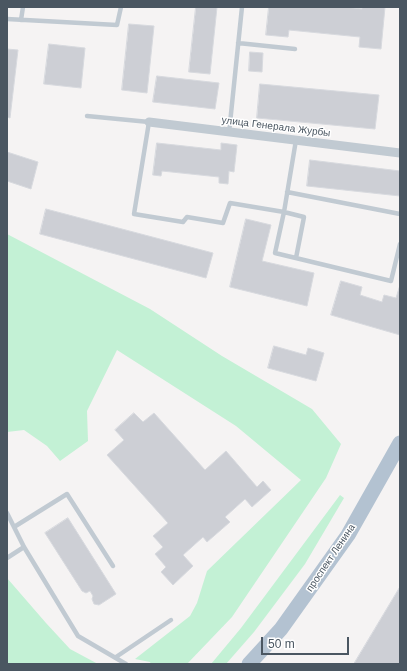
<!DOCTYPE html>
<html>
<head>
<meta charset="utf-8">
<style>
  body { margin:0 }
  #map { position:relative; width:407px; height:671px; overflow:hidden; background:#f5f3f3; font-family:Helvetica,sans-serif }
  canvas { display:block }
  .frame { position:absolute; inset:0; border:8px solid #4a5661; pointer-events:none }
  .scale { position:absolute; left:261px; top:637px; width:88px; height:18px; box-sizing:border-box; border:2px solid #4a5661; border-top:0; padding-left:5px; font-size:12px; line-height:14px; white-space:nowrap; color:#4a5661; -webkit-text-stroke:3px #fff; paint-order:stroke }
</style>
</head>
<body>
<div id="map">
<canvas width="407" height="671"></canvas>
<div class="frame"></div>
<div class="scale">50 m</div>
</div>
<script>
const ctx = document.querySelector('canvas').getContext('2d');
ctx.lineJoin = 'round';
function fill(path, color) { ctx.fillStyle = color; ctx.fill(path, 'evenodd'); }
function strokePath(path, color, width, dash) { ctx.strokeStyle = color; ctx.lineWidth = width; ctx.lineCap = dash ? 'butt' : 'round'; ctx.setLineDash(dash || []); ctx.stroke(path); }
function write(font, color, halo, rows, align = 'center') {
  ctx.font = font + ' Helvetica,sans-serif'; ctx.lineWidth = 3; ctx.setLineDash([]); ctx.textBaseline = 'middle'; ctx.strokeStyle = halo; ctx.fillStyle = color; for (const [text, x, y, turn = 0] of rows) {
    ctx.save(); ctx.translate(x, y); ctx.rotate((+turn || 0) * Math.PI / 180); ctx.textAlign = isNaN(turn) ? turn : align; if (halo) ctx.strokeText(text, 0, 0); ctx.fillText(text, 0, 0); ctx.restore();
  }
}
fill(new Path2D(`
  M7,234L150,309L222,356L312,409L341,444L326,478L232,617L187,664H151L150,662L135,659L190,616L197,603L207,571L301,480L236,426L117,350L87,411L88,441L60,461L47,446L24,430L7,432Z
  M340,495L344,498L305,564L254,632L226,664H211L241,628Z
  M7,578L46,623L70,649L98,664H7Z`), '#c3f1d5');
const building = new Path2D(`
  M196,7H217L210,74L189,72Z
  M269,7H346L362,9V7H385L381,49L359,47L360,37L289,30L288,37L266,35Z
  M129,24L154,26L147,93L122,90Z
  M49,44L85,48L81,88L44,84Z
  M7,49L18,50L10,118L7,117Z
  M250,52L263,53L262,72L249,71Z
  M157,76L219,83L215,109L153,102Z
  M260,84L379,95L375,129L257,118Z
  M157,143L221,150V143L237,145L234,172L229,171L228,184L219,183V177L162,171L161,176L153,175Z
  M7,152L38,162L31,189L7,181Z
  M310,160L400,171V196L307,186Z
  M46,209L213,253L206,278L40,234Z
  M246,219L271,225L262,261L314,273L307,306L230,287Z
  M341,281L362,287L360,295L382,302L384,295L396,298L400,285V335L331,315Z
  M274,346L306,355L308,348L324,353L316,381L268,368Z
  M134,413L143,422L154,413L205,470L226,451L257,487L263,481L271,490L252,507L245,499L225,517L230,522L207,542L203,537L183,555L193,566L173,585L161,572L166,567L155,554L163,547L153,536L168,523L107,455L124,440L115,430Z
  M68,518L116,594L99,605L94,604L92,599L93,596L90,591L86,593L82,591L45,533Z
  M400,587V664H354Z`);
fill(building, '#cdcfd5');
strokePath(building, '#d7d9de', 1);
strokePath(new Path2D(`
  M7,19L117,25L121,7
  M21,20L23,7
  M238,43L295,49
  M87,116L149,122L134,214L183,222L187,217L223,223L230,203L284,212L296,140
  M229,133L242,7
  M287,192L400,214
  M296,258L304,217L284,212L275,253L391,281L400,244
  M7,513L24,547L78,636L126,664
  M14,527L67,494L113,566
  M7,558L24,547
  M116,657L171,620`), '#c1cad2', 4.5);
strokePath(new Path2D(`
  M149,122L400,153`), '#c1cad2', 9);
strokePath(new Path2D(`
  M249,664L281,629L348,535L400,443`), '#b3c2d1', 15);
write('10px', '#4a5661', '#fff', [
  ["улица Генерала Журбы",276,127,7],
  ["проспект Ленина",331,558,-56]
]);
</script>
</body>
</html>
